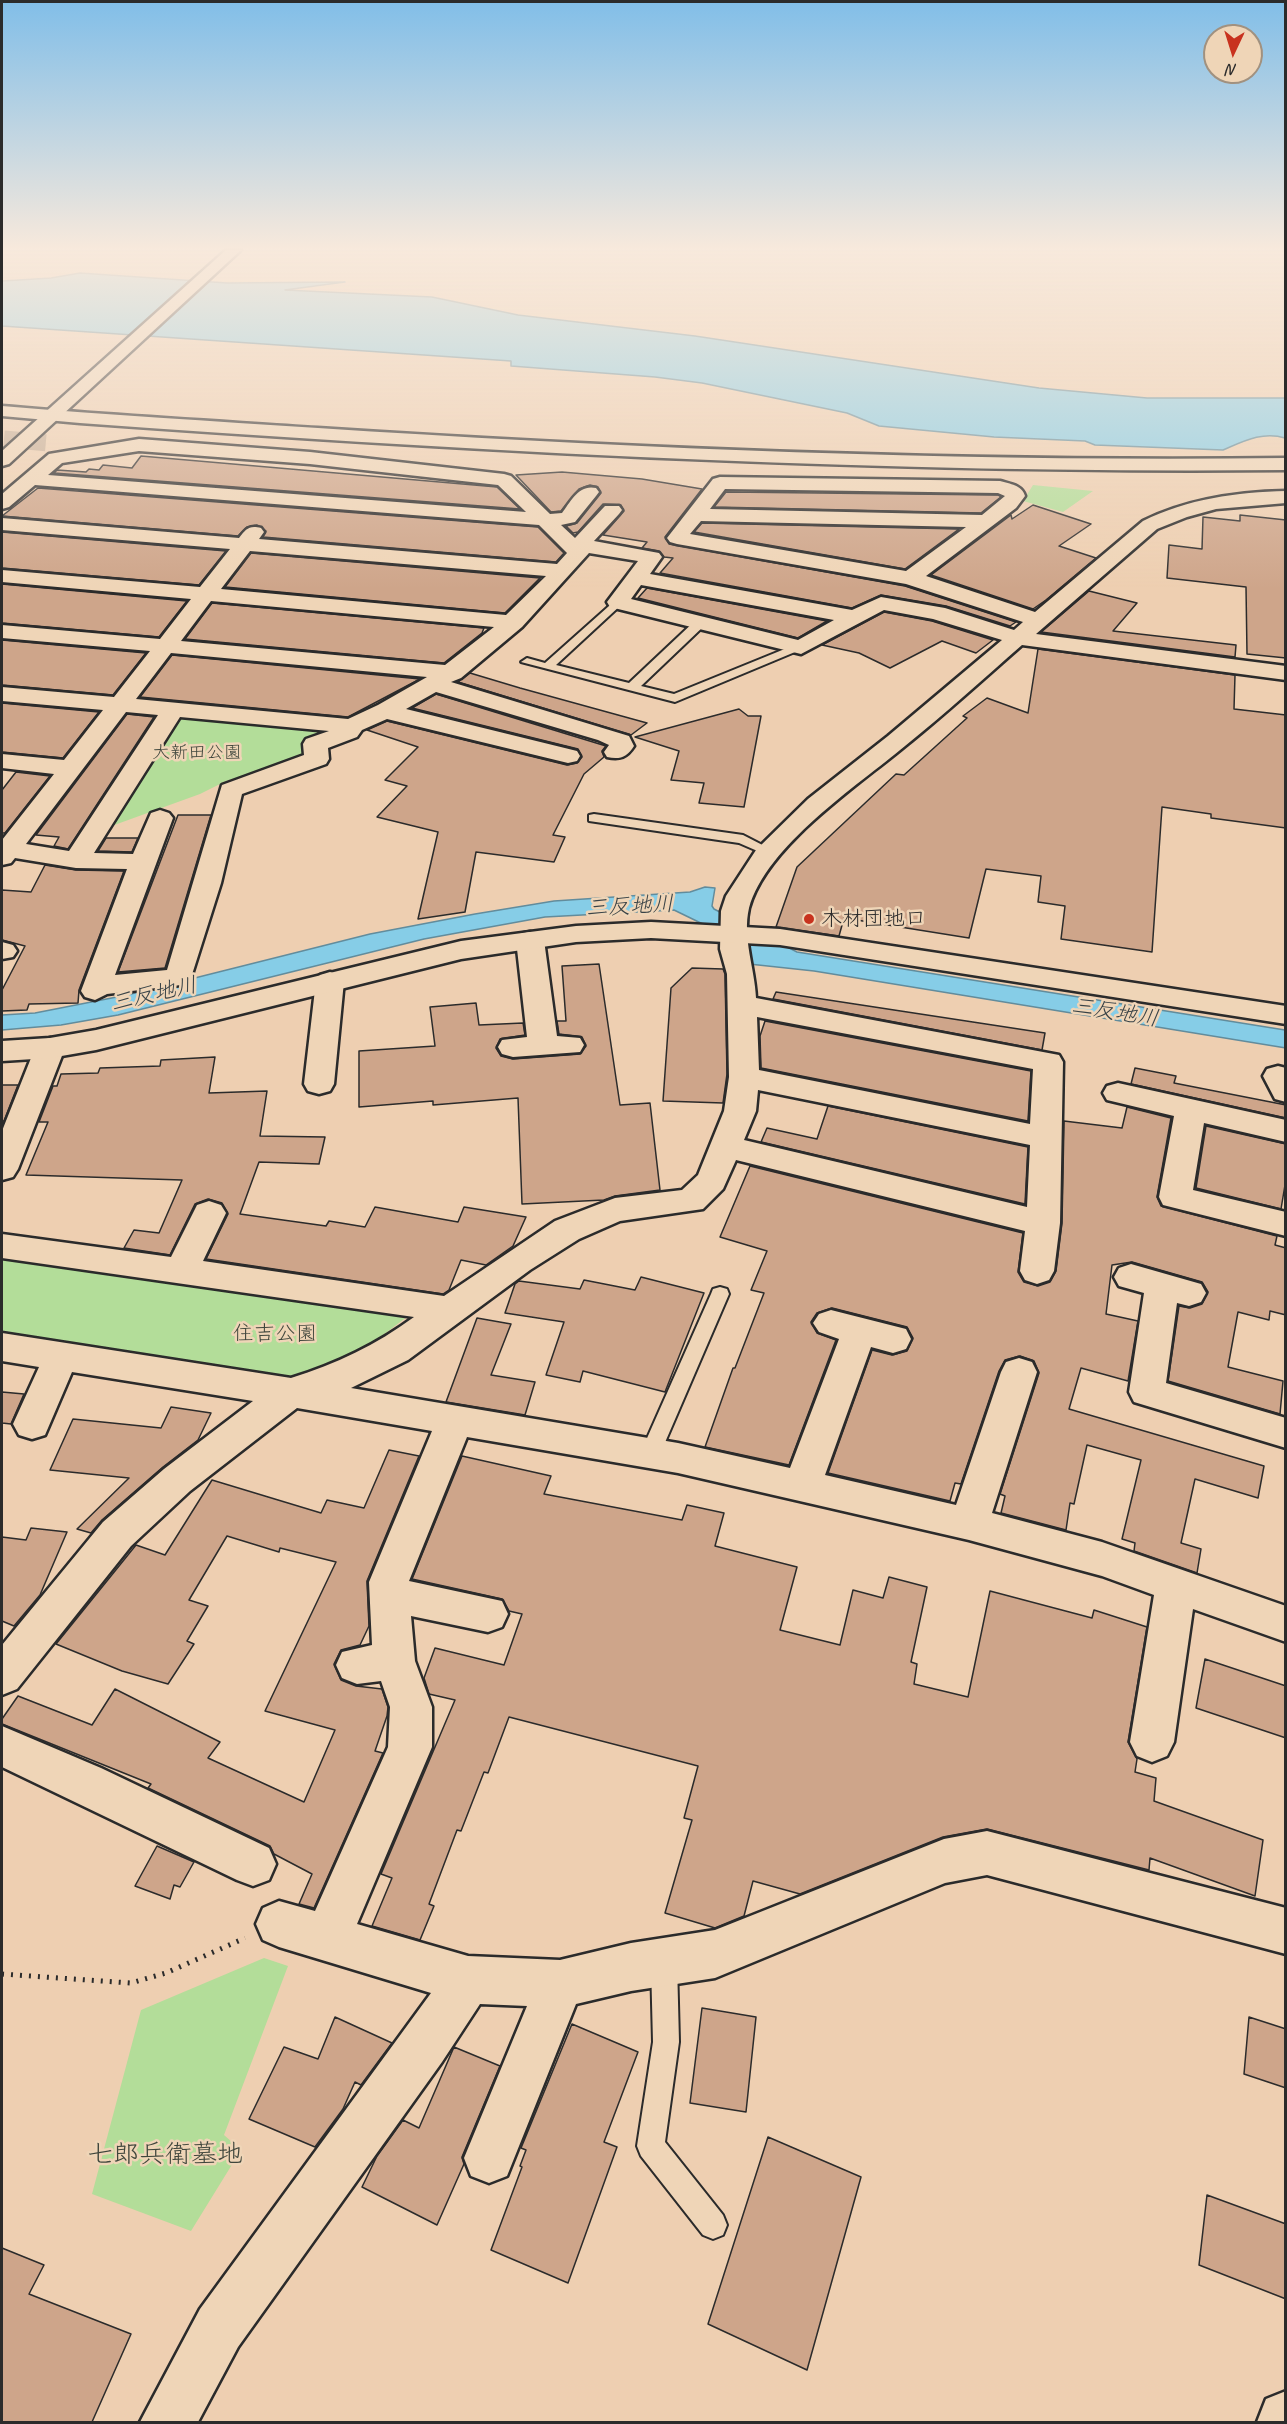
<!DOCTYPE html>
<html>
<head>
<meta charset="utf-8">
<style>
  body { margin:0 }
  #map { position:relative; width:1287px; height:2424px; overflow:hidden; background:#eecfb1; font-family:Caveat,sans-serif }
  canvas { display:block }
  .frame { position:absolute; inset:0; border:3px solid #2b2b2b; pointer-events:none }
  .north { position:absolute; left:1203px; top:24px; width:60px; height:60px; box-sizing:border-box; background:#efd5b7; border:2px solid #a1917f; border-radius:50%; rotate:184deg; font-size:16px; font-weight:700; line-height:24px; text-align:center; color:#2b2b2b }
  .north::after { content:''; display:block; margin:auto; width:21px; height:27px; background:#c8321e; clip-path:polygon(50% 0,100% 100%,50% 72%,0 100%) }
</style>
</head>
<body>
<div id="map">
<canvas width="1287" height="2424"></canvas>
<div class="frame"></div>
<div class="north">N</div>
</div>
<script>
const ctx = document.querySelector('canvas').getContext('2d');
ctx.lineJoin = 'round';
function fill(path, color) { ctx.fillStyle = color; ctx.fill(path, 'evenodd'); }
function strokePath(path, color, width, dash) { ctx.strokeStyle = color; ctx.lineWidth = width; ctx.lineCap = dash ? 'butt' : 'round'; ctx.setLineDash(dash || []); ctx.stroke(path); }
function write(font, color, halo, rows, align = 'center') {
  ctx.font = font + ' Caveat,"Klee One",sans-serif'; ctx.lineWidth = 5; ctx.setLineDash([]); ctx.textBaseline = 'middle'; ctx.strokeStyle = halo; ctx.fillStyle = color; for (const [text, x, y, turn = 0] of rows) {
    ctx.save(); ctx.translate(x, y); ctx.rotate((+turn || 0) * Math.PI / 180); ctx.textAlign = isNaN(turn) ? turn : align; if (halo) ctx.strokeText(text, 0, 0); ctx.fillText(text, 0, 0); ctx.restore();
  }
}
fill(new Path2D(`
  M1033,485L1093,491L1063,512L1023,501Z
  M179,714L339,731L312,756L226,781L200,794L95,832Z
  M2,1254L416,1310L337,1370L291,1379H273L2,1337Z
  M264,1958L288,1966L224,2135L241,2150L191,2231L92,2194L141,2010Z`), '#b3dd99');
const water = new Path2D(`
  M80,273L227,283L345,282L285,290L432,297L518,315L695,336L1039,388L1147,398H1285V438C1263,431 1244,441 1223,450L1095,445L1085,441L994,437L879,426L847,413L702,383L655,377L511,366V361L2,326V281L51,278Z
  M705,887L715,888L712,906L714,909L797,952L1285,1030L1286,1048L814,971L749,964L748,946L674,910L545,917L424,939L118,1015L61,1025L2,1030V1015L35,1013L127,995L370,934L475,914L554,901L690,892Z`);
fill(water, '#86cde7');
strokePath(water, '#628c9c', 1.5);
const building = new Path2D(`
  M141,456L497,487L520,509L54,473L57,470L86,472L89,469L99,470L103,465L132,468Z
  M562,472L642,479L702,489L665,537L669,544L905,586L1016,622L1010,626L946,606L881,595L852,608L660,573L673,558L664,557L659,551L642,548L647,542L603,535L624,511L621,505L603,504L578,532L573,533L566,526L577,523L601,493L598,487L590,485L579,489L561,511L551,512L516,475Z
  M38,488L538,527L564,553L556,562L263,537L266,531L257,525L247,527L238,536L2,516Z
  M726,492L998,495L1001,497L981,513L714,507Z
  M1033,505L1091,524L1059,546L1096,558L1046,600L1033,609L931,575L1011,515L1012,519Z
  M1240,515L1286,520V658L1247,654L1246,587L1167,578L1169,545L1202,549L1203,517L1240,521Z
  M702,523L959,529L905,569L694,532Z
  M2,532L226,551L199,585L2,568Z
  M251,553L540,578L505,613L225,587Z
  M2,584L187,601L159,637L2,623Z
  M647,588L827,621L798,638L638,598Z
  M1089,591L1137,603L1113,631L1236,645L1235,657L1041,632Z
  M212,603L484,628L482,633L444,663L185,639Z
  M884,612L932,621L993,640L976,653L942,641L890,668L859,653L822,645Z
  M2,640L146,653L113,695L2,685Z
  M1038,649L1235,675L1234,709L1286,715V828L1211,818V814L1162,807L1152,952L1061,939L1065,906L1038,902L1041,876L986,869L969,938L844,918L839,936L776,927L797,867L896,774L904,775L967,718L963,716L987,698L1028,713Z
  M172,655L420,679L348,717L140,697Z
  M470,673L520,688L647,723L631,735L458,682Z
  M436,694L606,746L602,751L604,757L584,774L553,835L565,837L554,862L476,852L465,912L418,919L438,832L377,817L407,786L385,780L418,747L367,730L387,721L567,765L577,763L582,757L578,749L412,708Z
  M2,703L99,712L63,758L2,752Z
  M739,709L748,716H761L744,807L699,803L704,783L671,780L679,751L635,737Z
  M127,714L154,717L68,849L54,846L59,837L36,835Z
  M16,772L50,776L5,833H2V790Z
  M178,815H211L165,968L118,972Z
  M106,838H138L132,852L98,851Z
  M45,865L76,870L124,871L79,990L78,1003L29,1004L27,1010L2,1011V990L25,946L2,940V890L31,892Z
  M599,964L620,1105L650,1103L660,1190L615,1196L604,1200L522,1204L518,1098L433,1105V1101L359,1107V1051L435,1046L430,1007L476,1003L479,1025L523,1023L525,1035L500,1039L496,1048L501,1056L513,1059L580,1054L586,1046L582,1037L559,1034L557,1021H566L562,966Z
  M692,968L723,969L725,974L727,1074L723,1103L663,1101L671,988Z
  M776,992L1045,1033L1042,1050L773,999Z
  M765,1021L1031,1071L1028,1121L761,1068L760,1036Z
  M215,1057L209,1093L267,1091L260,1136L325,1137L319,1164L259,1162L240,1214L326,1226L329,1221L365,1227L375,1207L458,1222L464,1207L526,1217L513,1246L486,1265L461,1260L449,1290L443,1294L206,1259L228,1214L222,1203L208,1199L195,1204L170,1255L124,1248L134,1230L159,1233L182,1180L26,1175L48,1122H39L53,1086H57L61,1074L98,1073L100,1068L160,1066L161,1060Z
  M1135,1068L1176,1076L1174,1083L1286,1105V1118L1131,1084Z
  M2,1085H18L4,1121H2Z
  M828,1106L1028,1147L1025,1204L761,1142L767,1128L817,1139Z
  M1127,1107L1171,1118L1157,1197L1161,1206L1277,1236L1275,1245L1286,1248V1315L1270,1311L1269,1320L1238,1312L1228,1367L1283,1381L1280,1414L1168,1381L1179,1306L1190,1308L1202,1304L1208,1292L1202,1282L1132,1262L1112,1265L1106,1314L1138,1321L1128,1381L1081,1368L1069,1409L1264,1466L1258,1498L1195,1479L1181,1543L1201,1549L1197,1573L1134,1551L1135,1543L1122,1539L1141,1460L1087,1445L1074,1504L1070,1503L1066,1530L1001,1513L1005,1496L1000,1494L1039,1373L1034,1361L1020,1356L1005,1360L999,1371L961,1484L955,1483L950,1501L828,1473L872,1350L892,1355L907,1351L913,1338L907,1327L832,1308L817,1313L811,1322L817,1333L836,1340L789,1465L705,1447L733,1368H735L764,1293L751,1290L767,1251L720,1237L750,1166L1023,1233L1018,1272L1024,1282L1038,1286L1050,1282L1056,1271L1062,1223L1064,1121L1122,1128Z
  M1206,1126L1286,1144V1179L1281,1209L1196,1188Z
  M641,1277L704,1293L665,1392L583,1371L580,1382L546,1375L564,1322L505,1313L515,1284L519,1281L580,1289L584,1280L635,1290Z
  M477,1318L511,1324L491,1375L535,1382L525,1415L446,1402Z
  M2,1392L24,1394L11,1424L2,1423Z
  M171,1407L211,1413L198,1440L163,1467L102,1520L91,1533L77,1529L129,1478L50,1470L73,1419L161,1428Z
  M389,1450L419,1456L367,1581L369,1626L360,1645L341,1650L334,1664L341,1680L356,1686L382,1689L388,1707L387,1716L375,1751L383,1753L314,1908L299,1904L312,1874L274,1854L270,1846L148,1788L151,1784L2,1724V1719L18,1696L92,1725L115,1689L220,1742L208,1758L304,1802L335,1730L265,1711L336,1562L280,1548L279,1552L227,1536L189,1600L208,1606L187,1641L194,1644L168,1684L122,1671L56,1644L136,1545L165,1555L212,1480L321,1513L327,1500L364,1508Z
  M462,1456L551,1476L544,1494L682,1520L687,1505L724,1513L715,1546L797,1567L780,1630L840,1645L853,1590L883,1598L889,1577L927,1587L911,1662L917,1664L914,1684L968,1697L990,1591L1092,1618L1094,1610L1147,1627L1128,1742L1137,1759L1135,1772L1156,1778L1154,1801L1263,1840L1255,1896L1150,1858L1149,1870L987,1829L943,1837L800,1894L753,1881L744,1916L715,1928L665,1913L692,1820L684,1818L698,1766L509,1717L488,1773L484,1772L461,1831L457,1830L429,1904L434,1906L420,1940L372,1926L392,1878L381,1874L455,1700L429,1694L424,1678L435,1648L504,1665L522,1614L509,1611L502,1599L412,1579Z
  M31,1528L67,1532L40,1595L14,1626L2,1621V1537L26,1540Z
  M1205,1659L1286,1686V1738L1196,1708Z
  M157,1846L194,1862L180,1887L174,1885L170,1899L135,1886Z
  M702,2008L756,2017L746,2112L690,2103Z
  M335,2017L392,2043L361,2085L355,2082L343,2109L315,2147L249,2119L284,2047L318,2059Z
  M1249,2017L1286,2029V2088L1244,2074Z
  M572,2024L638,2052L604,2142L617,2147L568,2283L491,2250L522,2167L520,2166L526,2150L521,2148Z
  M454,2047L500,2066L462,2157L464,2164L437,2225L362,2187L377,2156L403,2120L419,2128Z
  M768,2137L861,2177L807,2370L708,2324Z
  M1207,2195L1286,2224V2299L1199,2265Z
  M2,2248L44,2265L29,2294L131,2334L92,2422H2Z`);
fill(building, '#cea58a');
strokePath(building, '#2b2b2b', 1.5);
strokePath(new Path2D(`
  M4,439L49,443`), '#c7ae96', 17, [17, 8]);
const lane = new Path2D(`
  M618,598L622,600V604L556,665L629,683L697,619H705V625L641,686L674,694L797,644L807,647L675,702L521,662L527,658L545,663Z
  M594,814L743,835L776,852L769,856L739,843L589,821V815Z
  M720,1287L727,1289L729,1294L660,1454L657,1460L650,1462L643,1460L640,1454L711,1294L713,1289Z
  M664,1950L673,1954L677,1963L679,2042L665,2142L723,2215L727,2225L723,2235L713,2239L703,2235L641,2156L637,2146L653,2042L651,1963L655,1954Z`);
const street = new Path2D(`
  M2,406C107,415 212,421 318,428C640,449 962,462 1286,458V470C883,474 482,452 80,423L2,416Z
  M139,439L310,452L504,474L511,476L550,514L562,513C571,501 579,484 596,488L599,492L596,496L575,522L561,525L575,538L605,506H619L622,510L619,514L594,541L659,553L662,557L650,574L852,610L881,597L945,608L1014,630L1023,622L906,584L677,544L670,542L667,538L713,479L720,477L1000,481C1010,484 1022,485 1025,496L1016,508L926,576L1035,612L1143,521C1187,499 1237,492 1286,491V503L1216,509L1187,517L1157,529L1036,634L1286,666V680L1022,645C983,679 945,714 905,746C857,786 766,846 749,908C742,938 755,969 756,998L1059,1055L1063,1062L1060,1223L1054,1271L1049,1280L1037,1284L1025,1280L1020,1271L1025,1231L736,1160L723,1189L703,1209L620,1221L579,1239L530,1270L408,1360L351,1388L678,1443L790,1468L839,1339L819,1332L813,1323L819,1314L831,1310L906,1329L911,1339L906,1349L893,1353L871,1347L825,1475L956,1505L1001,1372L1006,1362L1019,1358L1032,1362L1037,1372L992,1513L1102,1542L1286,1606V1642L1193,1609L1174,1742L1167,1756L1152,1762L1137,1756L1130,1742L1154,1595L1102,1576L969,1540L678,1473L467,1437L409,1581L502,1601L508,1614L502,1627L488,1632L411,1616L415,1661L432,1707V1747L357,1924L468,1956L560,1960L631,1943L715,1930L944,1839L987,1831L1286,1908V1954L987,1875L945,1883L715,1978L631,1991L576,2004L507,2176L489,2183L471,2176L464,2158L527,2006L480,2004L442,2062L238,2347L198,2422H140L200,2309L431,1993L279,1947L263,1940L256,1924L263,1908L279,1901L315,1911L388,1747L390,1707L381,1681L357,1684L342,1678L336,1665L342,1652L372,1645L369,1582L432,1431L297,1408L190,1491L131,1546L17,1689L2,1695V1645L103,1522L164,1469L253,1401L72,1372L45,1435L32,1439L19,1435L13,1424L39,1367L2,1361V1333L291,1378C336,1364 376,1345 414,1317L2,1258V1234L171,1257L197,1205L209,1201L221,1205L226,1213L203,1261L444,1296L555,1221L615,1198L682,1190L698,1175L724,1111L729,1077L727,974L720,949L721,911L726,896L756,850L808,799L888,736L1002,640L933,619L884,610L801,654L610,607L607,602L638,561L589,553L522,627L461,678L451,682L629,736L634,746C627,757 620,760 607,757L604,752L609,745L598,740L436,692L406,709L577,751L580,756L577,761L568,763L387,719L362,730L357,737L328,748L329,759L326,764L242,794L221,883L189,984L107,994L95,1000L85,997L81,991L127,869L76,868L15,858L11,863L2,865V840L54,774L2,768V754L64,760L103,710L2,701V687L114,697L150,651L2,638V625L160,639L191,599L2,582V570L200,587L230,549L2,530V518L239,538C246,529 249,525 261,528L264,532L259,539L557,564L567,553L539,525L35,485L9,507L2,509V494L49,454ZM139,451L310,464L498,485L526,512L48,475L62,463ZM725,489L998,493L1005,496L982,515L710,509ZM701,521L966,527L906,571L690,534ZM250,551L546,576L506,615L221,589ZM641,585L834,620L798,640L631,599ZM211,601L494,627L445,665L181,641ZM171,653L427,677L378,705L348,719L136,699ZM126,712L158,715L69,851L26,844ZM180,717L329,731L306,739L303,744L304,755L222,785L167,970L115,975L173,818L169,813L160,810L151,813L133,854L94,853ZM757,1017L1033,1069L1030,1124L759,1070ZM758,1090L1030,1145L1027,1207L744,1140L756,1111Z
  M530,932L540,934L544,940L557,1036L580,1038L584,1045L580,1052L513,1057L502,1054L498,1047L502,1040L527,1037L516,940L520,934Z
  M2,942L13,945L17,951L13,957L2,959Z
  M330,972L340,975L344,981L334,1084L330,1091L319,1094L308,1091L304,1084L316,981L320,975Z
  M50,1038L61,1041L65,1048L18,1169L13,1177L2,1180V1131L35,1048L39,1041Z
  M1278,1066L1286,1068V1102L1275,1099L1263,1076L1267,1069Z
  M1118,1083L1286,1120V1142L1204,1123L1193,1190L1286,1212V1236L1163,1205L1159,1197L1174,1116L1107,1100L1103,1093L1107,1086Z
  M1131,1264L1201,1284L1206,1293L1201,1302L1189,1306L1177,1303L1166,1383L1286,1418V1448L1134,1402L1129,1392L1144,1293L1119,1286L1114,1277L1119,1268Z
  M2,1726L101,1768L269,1848L276,1864L269,1880L253,1886L237,1880L2,1767Z
  M1286,2391V2422H1257L1266,2399Z`);
const secondary = new Path2D(`
  M651,922L780,929L1286,1006V1024L780,945L651,938L576,942L461,959L96,1050L50,1058L2,1061V1041L50,1038L96,1030L461,941L576,926Z`);
const primary = new Path2D(`
  M226,250H241L9,464L2,466V451Z`);
strokePath(lane, '#2b2b2b', 4);
strokePath(street, '#2b2b2b', 5);
strokePath(secondary, '#2b2b2b', 5);
strokePath(primary, '#2b2b2b', 5);
strokePath(new Path2D(`
  M2,1974L131,1983L166,1973L245,1938`), '#2b2b2b', 5, [2, 7]);
fill(lane, '#efd5b7');
fill(street, '#efd5b7');
fill(secondary, '#efd5b7');
fill(primary, '#efd5b7');
const sky = ctx.createLinearGradient(0, 0, 0, 589);
sky.addColorStop(0, '#81bee8');
sky.addColorStop(0.42, '#f7e9dc');
sky.addColorStop(1, '#f7e9dc00');
ctx.fillStyle = sky;
ctx.fillRect(0, 0, 1287, 589);
for (const [x, y, r, color] of [
  [809,919,6,"#c8321e"]
]) { const dot = new Path2D(); dot.arc(x, y, r, 0, 2 * Math.PI); ctx.fillStyle = color; ctx.fill(dot); strokePath(dot, '#efd5b7', 2); }
write('18px', '#3f463c', '#efd5b7', [
  ["大新田公園",197,753]
]);
write('21px', '#2b2b2b', '#efd5b7', [
  ["木材団地口",821,919]
], 'left');
write('21px', '#3f463c', '#efd5b7', [
  ["住吉公園",275,1334]
]);
write('italic 22px', '#394347', '#efd5b7', [
  ["三反地川",630,907,-3],
  ["三反地川",154,995,-13],
  ["三反地川",1115,1013,9]
]);
write('26px', '#3f463c', '#efd5b7', [
  ["七郎兵衛墓地",165,2155]
]);
</script>
</body>
</html>
